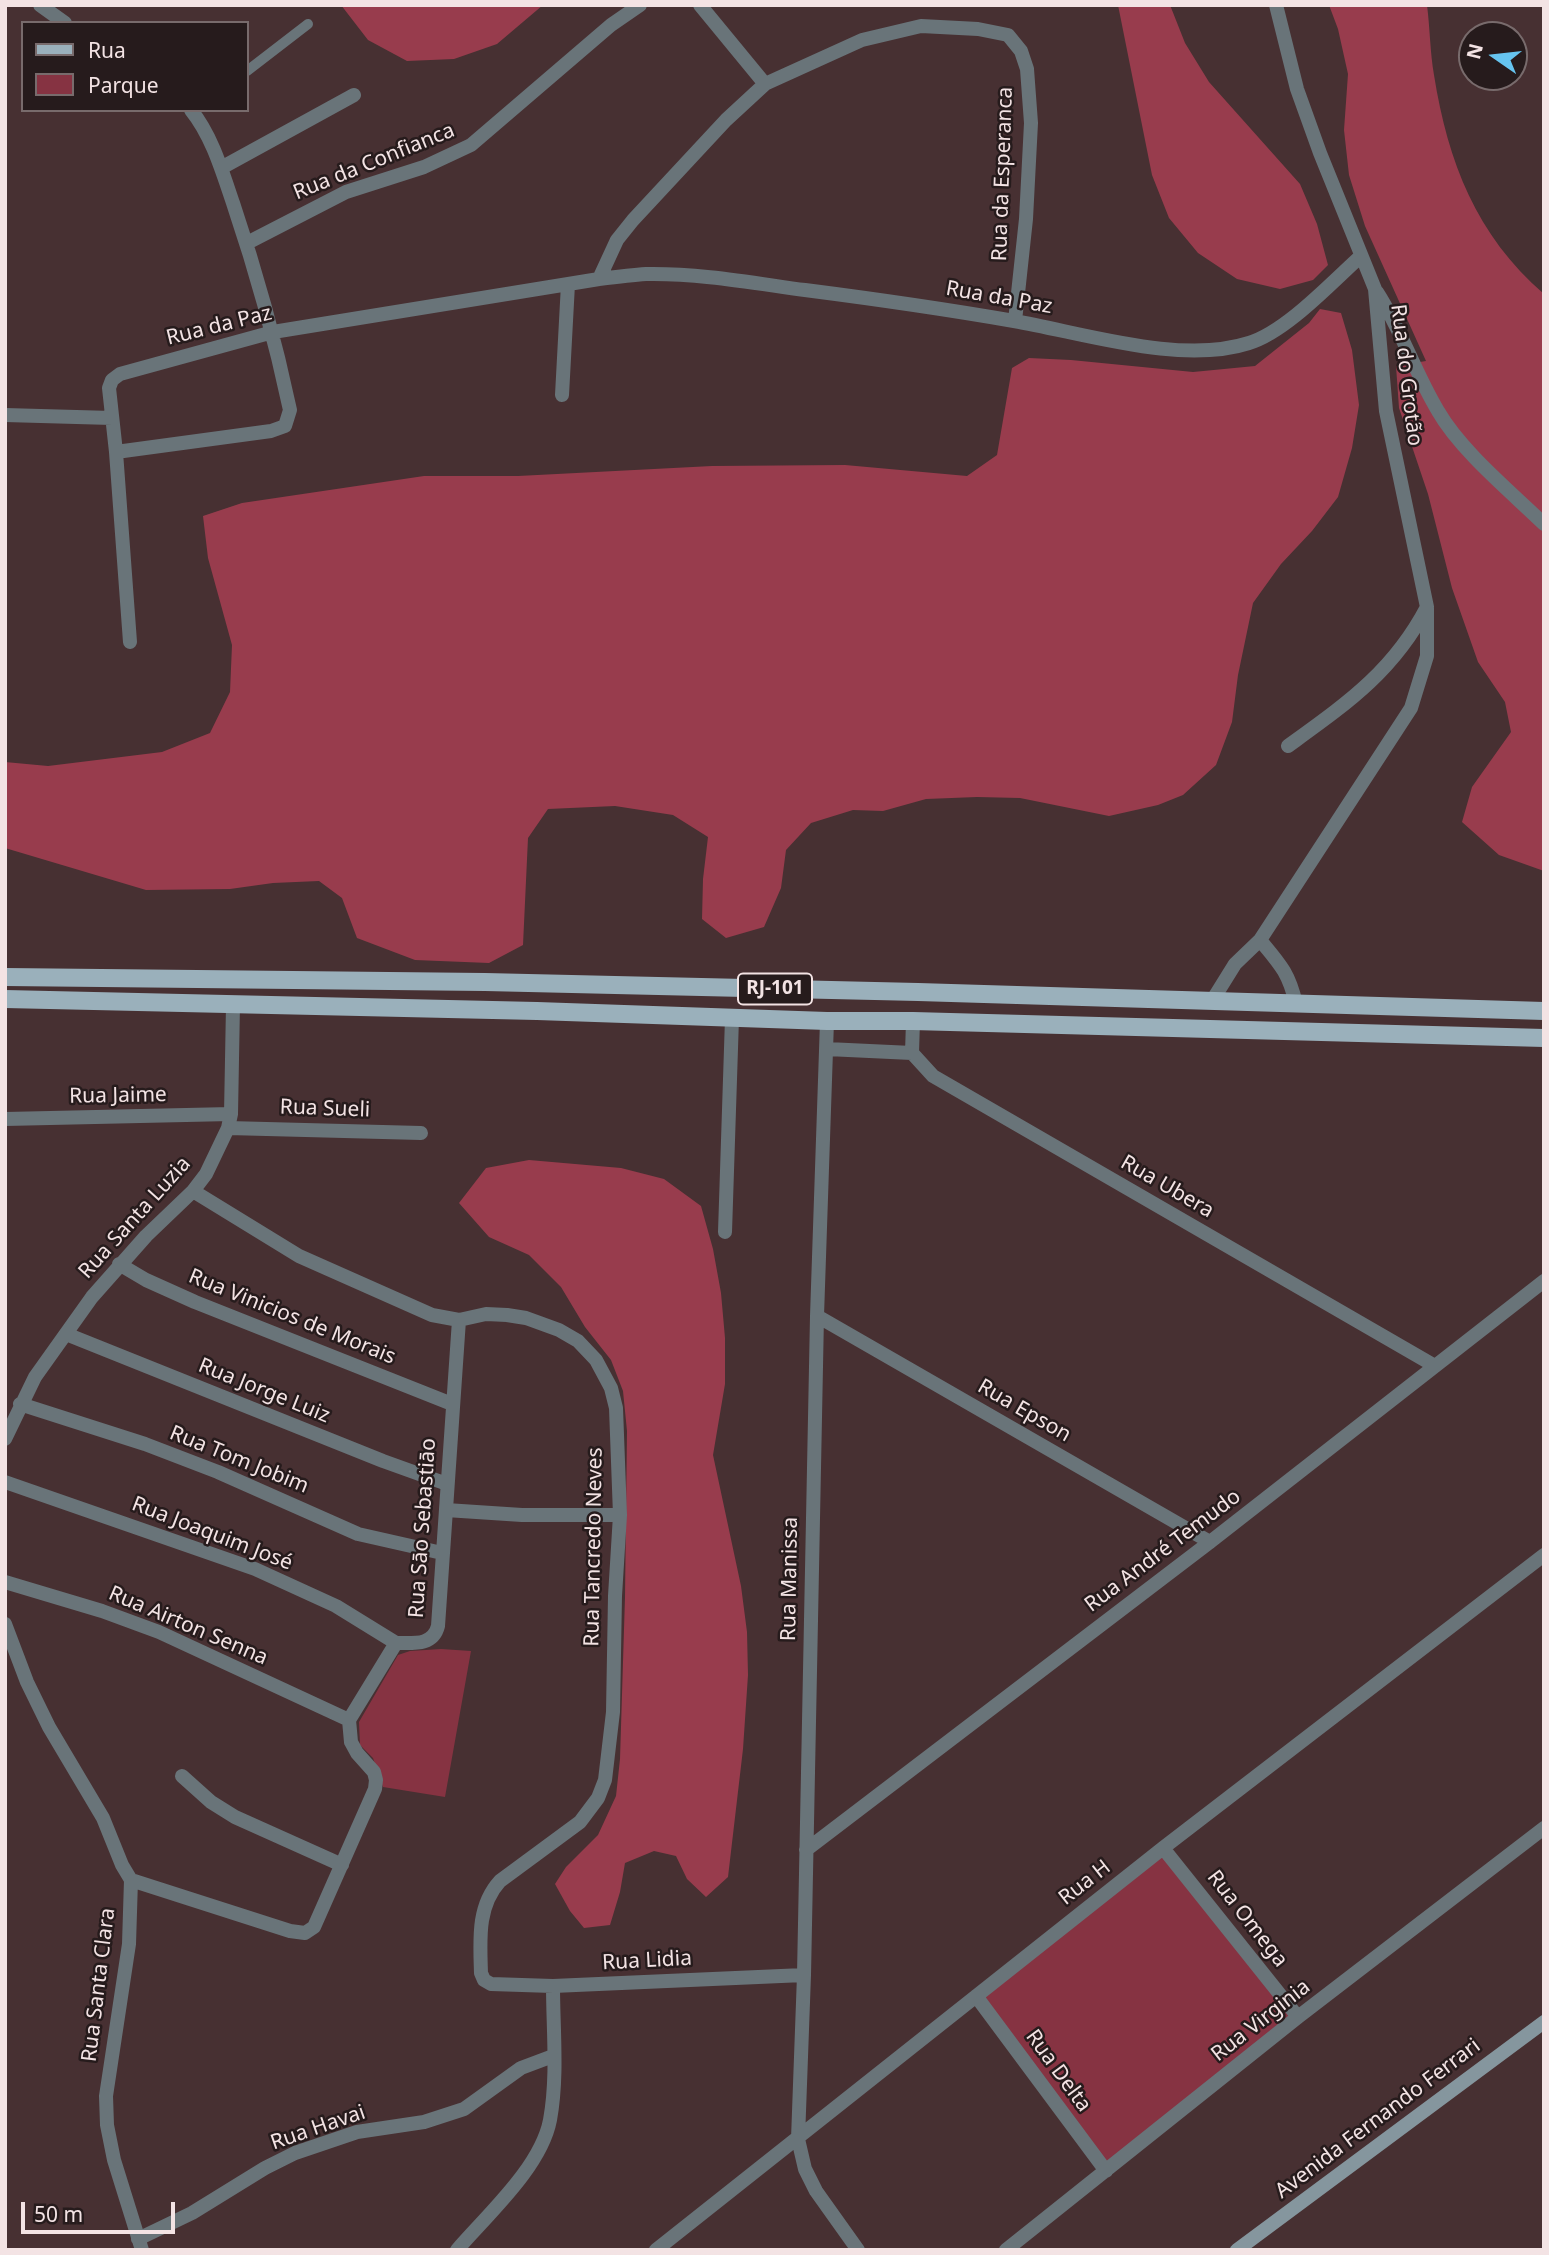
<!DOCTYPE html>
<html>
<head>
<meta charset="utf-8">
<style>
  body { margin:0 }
  #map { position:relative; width:1549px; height:2255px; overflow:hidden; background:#473032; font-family:"Noto Sans",sans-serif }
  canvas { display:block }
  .frame { position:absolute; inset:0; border:7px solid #f3e3e4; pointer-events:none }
  .legend { position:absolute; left:21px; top:21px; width:228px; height:91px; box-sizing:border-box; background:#261b1c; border:2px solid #786b6c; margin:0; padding:9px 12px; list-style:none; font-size:21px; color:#f3e3e4 }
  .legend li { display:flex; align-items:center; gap:14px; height:35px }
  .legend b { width:35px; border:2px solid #786b6c }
  .north { position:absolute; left:1458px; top:21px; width:70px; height:70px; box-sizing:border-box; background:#261b1c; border:2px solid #786b6c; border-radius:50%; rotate:284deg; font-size:19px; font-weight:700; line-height:28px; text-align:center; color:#f3e3e4 }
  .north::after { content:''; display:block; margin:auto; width:24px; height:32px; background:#66c4ef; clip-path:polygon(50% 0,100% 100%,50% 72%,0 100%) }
  .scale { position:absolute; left:21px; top:2202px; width:154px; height:32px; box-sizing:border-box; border:4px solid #f3e3e4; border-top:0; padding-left:9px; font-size:21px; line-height:24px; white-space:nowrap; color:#f3e3e4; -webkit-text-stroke:5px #261b1c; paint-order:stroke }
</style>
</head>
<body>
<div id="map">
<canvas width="1549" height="2255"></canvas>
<div class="frame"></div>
<ul class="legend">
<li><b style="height:9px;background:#9ab0bb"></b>Rua</li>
<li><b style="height:19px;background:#863342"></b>Parque</li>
</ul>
<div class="north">N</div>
<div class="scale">50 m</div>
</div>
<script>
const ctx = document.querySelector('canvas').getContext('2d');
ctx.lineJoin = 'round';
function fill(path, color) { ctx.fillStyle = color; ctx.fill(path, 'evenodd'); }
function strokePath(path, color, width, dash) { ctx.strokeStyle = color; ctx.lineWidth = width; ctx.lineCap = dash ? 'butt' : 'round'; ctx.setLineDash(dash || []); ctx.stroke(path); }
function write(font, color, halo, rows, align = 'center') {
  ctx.font = font + ' "Noto Sans",sans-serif'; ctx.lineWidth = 5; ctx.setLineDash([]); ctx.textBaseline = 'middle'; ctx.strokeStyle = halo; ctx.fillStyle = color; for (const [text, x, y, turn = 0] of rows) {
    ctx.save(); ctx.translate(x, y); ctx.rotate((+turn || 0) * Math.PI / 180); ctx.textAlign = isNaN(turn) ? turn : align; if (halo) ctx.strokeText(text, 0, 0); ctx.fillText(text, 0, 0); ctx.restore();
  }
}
fill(new Path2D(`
  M441,1649L471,1651L445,1797L383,1787L373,1758L360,1745L359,1722L398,1655L410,1651Z
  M1163,1848L1298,2017L1106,2171L976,1996Z`), '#863342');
fill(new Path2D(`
  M341,5H543L497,44L454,59L407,61L368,40Z
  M1118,5H1170L1185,43L1209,82L1300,184L1317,224L1328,265L1313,280L1280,289L1237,279L1198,253L1169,218L1152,175Z
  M1329,5H1427C1430,28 1430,52 1434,75C1448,162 1476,235 1544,294V871L1499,855L1462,822L1472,787L1511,732L1505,702L1478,662L1452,588L1428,494L1399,408L1396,366L1426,361L1365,226L1349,175L1344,130L1348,74L1338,29Z
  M1320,309L1341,313L1352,350L1359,405L1352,448L1338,497L1312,531L1281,564L1253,603L1238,675L1232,722L1216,765L1183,795L1158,805L1109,816L1020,798L977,797L926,799L883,811L853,810L811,823L786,850L781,888L764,927L726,938L702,919L703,879L708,837L673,815L615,806L548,809L528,838L523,945L489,963L415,960L357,938L342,898L319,881L273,883L230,889L146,890L5,848V762L48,766L162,752L210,733L230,692L232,645L208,558L203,516L242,503L424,476H518L712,466L845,465L967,476L997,455L1012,368L1029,358L1071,360L1193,372L1255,366L1309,323Z
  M529,1160L621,1168L664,1179L701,1206L713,1249L721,1293L725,1338V1384L713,1455L741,1586L747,1632L748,1675L743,1749L728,1877L706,1897L687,1879L676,1856L654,1851L625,1863L620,1892L610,1925L584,1928L570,1911L555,1884L566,1867L598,1835L616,1796L620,1759L625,1597L627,1431L623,1391L611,1360L585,1327L561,1287L529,1255L489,1237L459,1203L486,1168Z`), '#983c4d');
strokePath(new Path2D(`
  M247,71L308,24`), '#697479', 10);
strokePath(new Path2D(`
  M40,5L65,23
  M700,5L765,84
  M1276,5L1297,89L1320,153L1375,289L1386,411L1427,607C1393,672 1346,704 1288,746
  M221,168L354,95
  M247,243L346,192L424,167L471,145L611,25L640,5
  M599,279L617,240L633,220L726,120L765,84L862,40L921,26L978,29L1008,35L1021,51L1027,69L1031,123L1026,219L1015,321
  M1377,292C1401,329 1415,373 1438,411C1461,451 1510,491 1544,524
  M562,395L568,284
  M5,415L112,418
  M116,452L271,431L285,426L290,410C275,339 256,271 233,203C222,171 212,136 191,110
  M130,642L116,452L109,388L112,380L120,374L273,332L599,279C615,277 631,275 646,274C699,273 753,283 805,290C875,299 945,309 1014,321C1084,333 1181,365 1249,343C1286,332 1332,282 1361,256
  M1260,940C1280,964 1289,973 1296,1004
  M1212,1001L1235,964L1260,940L1411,708L1427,656V608
  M827,1021L817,1316L804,1975L798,2139L805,2169L816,2191L858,2250
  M913,1021L912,1053L933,1076L1435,1366
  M827,1049L912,1053
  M5,1119L231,1114
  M228,1128L421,1133
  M193,1191L299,1256L432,1315L459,1320L486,1314L507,1315L526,1318L559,1330L578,1341L596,1360L611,1388L616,1408L620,1515L615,1596L613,1712L605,1780L598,1798L580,1822L500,1881C477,1906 480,1940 481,1973L484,1980L491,1984L553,1986L804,1975
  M725,1232L732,1018
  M119,1264L146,1280L195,1302L452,1404
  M817,1316L1210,1542
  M66,1334L383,1461L447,1484
  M20,1404L145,1444L218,1472L358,1534L442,1553
  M5,1439L35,1377L92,1297L146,1236L193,1191L206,1174L228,1128L231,1114L233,1005
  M5,1482L255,1569L336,1606L396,1643
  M446,1510L522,1515H620
  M5,1582L102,1611L159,1632L349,1720
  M5,1624L27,1682L49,1727L103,1818L122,1865L131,1880L129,1944L106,2096L107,2125L114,2160L142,2250
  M182,1776L211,1802L235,1817L342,1865
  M1163,1848L1298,2017
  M806,1850L1210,1542L1544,1281
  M131,1880L290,1931L305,1933L314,1927L375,1789L376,1780L374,1772L357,1753L351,1742L349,1720L396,1643C413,1643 433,1646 438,1626L459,1320
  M976,1996L1106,2171
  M138,2239L192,2213L265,2168L295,2153L357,2132L424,2122L464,2109L521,2068L553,2056
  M457,2250C488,2214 541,2167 550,2120C558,2076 553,2030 553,1986
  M656,2250L1163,1848L1544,1555
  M1006,2250L1298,2017L1544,1828`), '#697479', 14);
strokePath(new Path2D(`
  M1237,2250L1544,2022`), '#85969e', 14);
strokePath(new Path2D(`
  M5,977L485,982L918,992L1544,1011
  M5,999L537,1011L827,1021H913L1544,1038`), '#9ab0bb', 18);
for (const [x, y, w] of [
  [775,989,74]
]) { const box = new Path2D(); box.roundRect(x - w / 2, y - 15.5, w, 31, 5); ctx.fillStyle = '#261b1c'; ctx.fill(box); strokePath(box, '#f3e3e4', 2); }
write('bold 19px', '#f3e3e4', null, [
  ["RJ-101",775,989]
]);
write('21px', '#f3e3e4', '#261b1c', [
  ["Rua da Confianca",374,162,-22],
  ["Rua da Esperanca",1003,174,-88],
  ["Rua da Paz",999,298,10],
  ["Rua da Paz",219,326,-14],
  ["Rua do Grotão",1406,375,83],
  ["Rua Jaime",118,1096,-1],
  ["Rua Sueli",325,1109,2],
  ["Rua Ubera",1167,1187,30],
  ["Rua Santa Luzia",135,1218,-48],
  ["Rua Vinicios de Morais",292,1317,22],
  ["Rua Jorge Luiz",264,1391,22],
  ["Rua Epson",1024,1411,30],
  ["Rua Tom Jobim",239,1460,22],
  ["Rua Sāo Sebastiāo",423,1528,-86],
  ["Rua Joaquim José",212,1534,21],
  ["Rua Tancredo Neves",594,1547,-89],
  ["Rua André Temudo",1163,1551,-37],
  ["Rua Manissa",790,1579,-89],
  ["Rua Airton Senna",188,1626,23],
  ["Rua H",1085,1883,-38],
  ["Rua Omega",1247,1919,52],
  ["Rua Lidia",647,1961,-3],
  ["Rua Santa Clara",99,1985,-83],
  ["Rua Virginia",1261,2021,-38],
  ["Rua Delta",1058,2071,54],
  ["Avenida Fernando Ferrari",1378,2119,-37],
  ["Rua Havai",318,2128,-19]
]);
</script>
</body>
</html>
